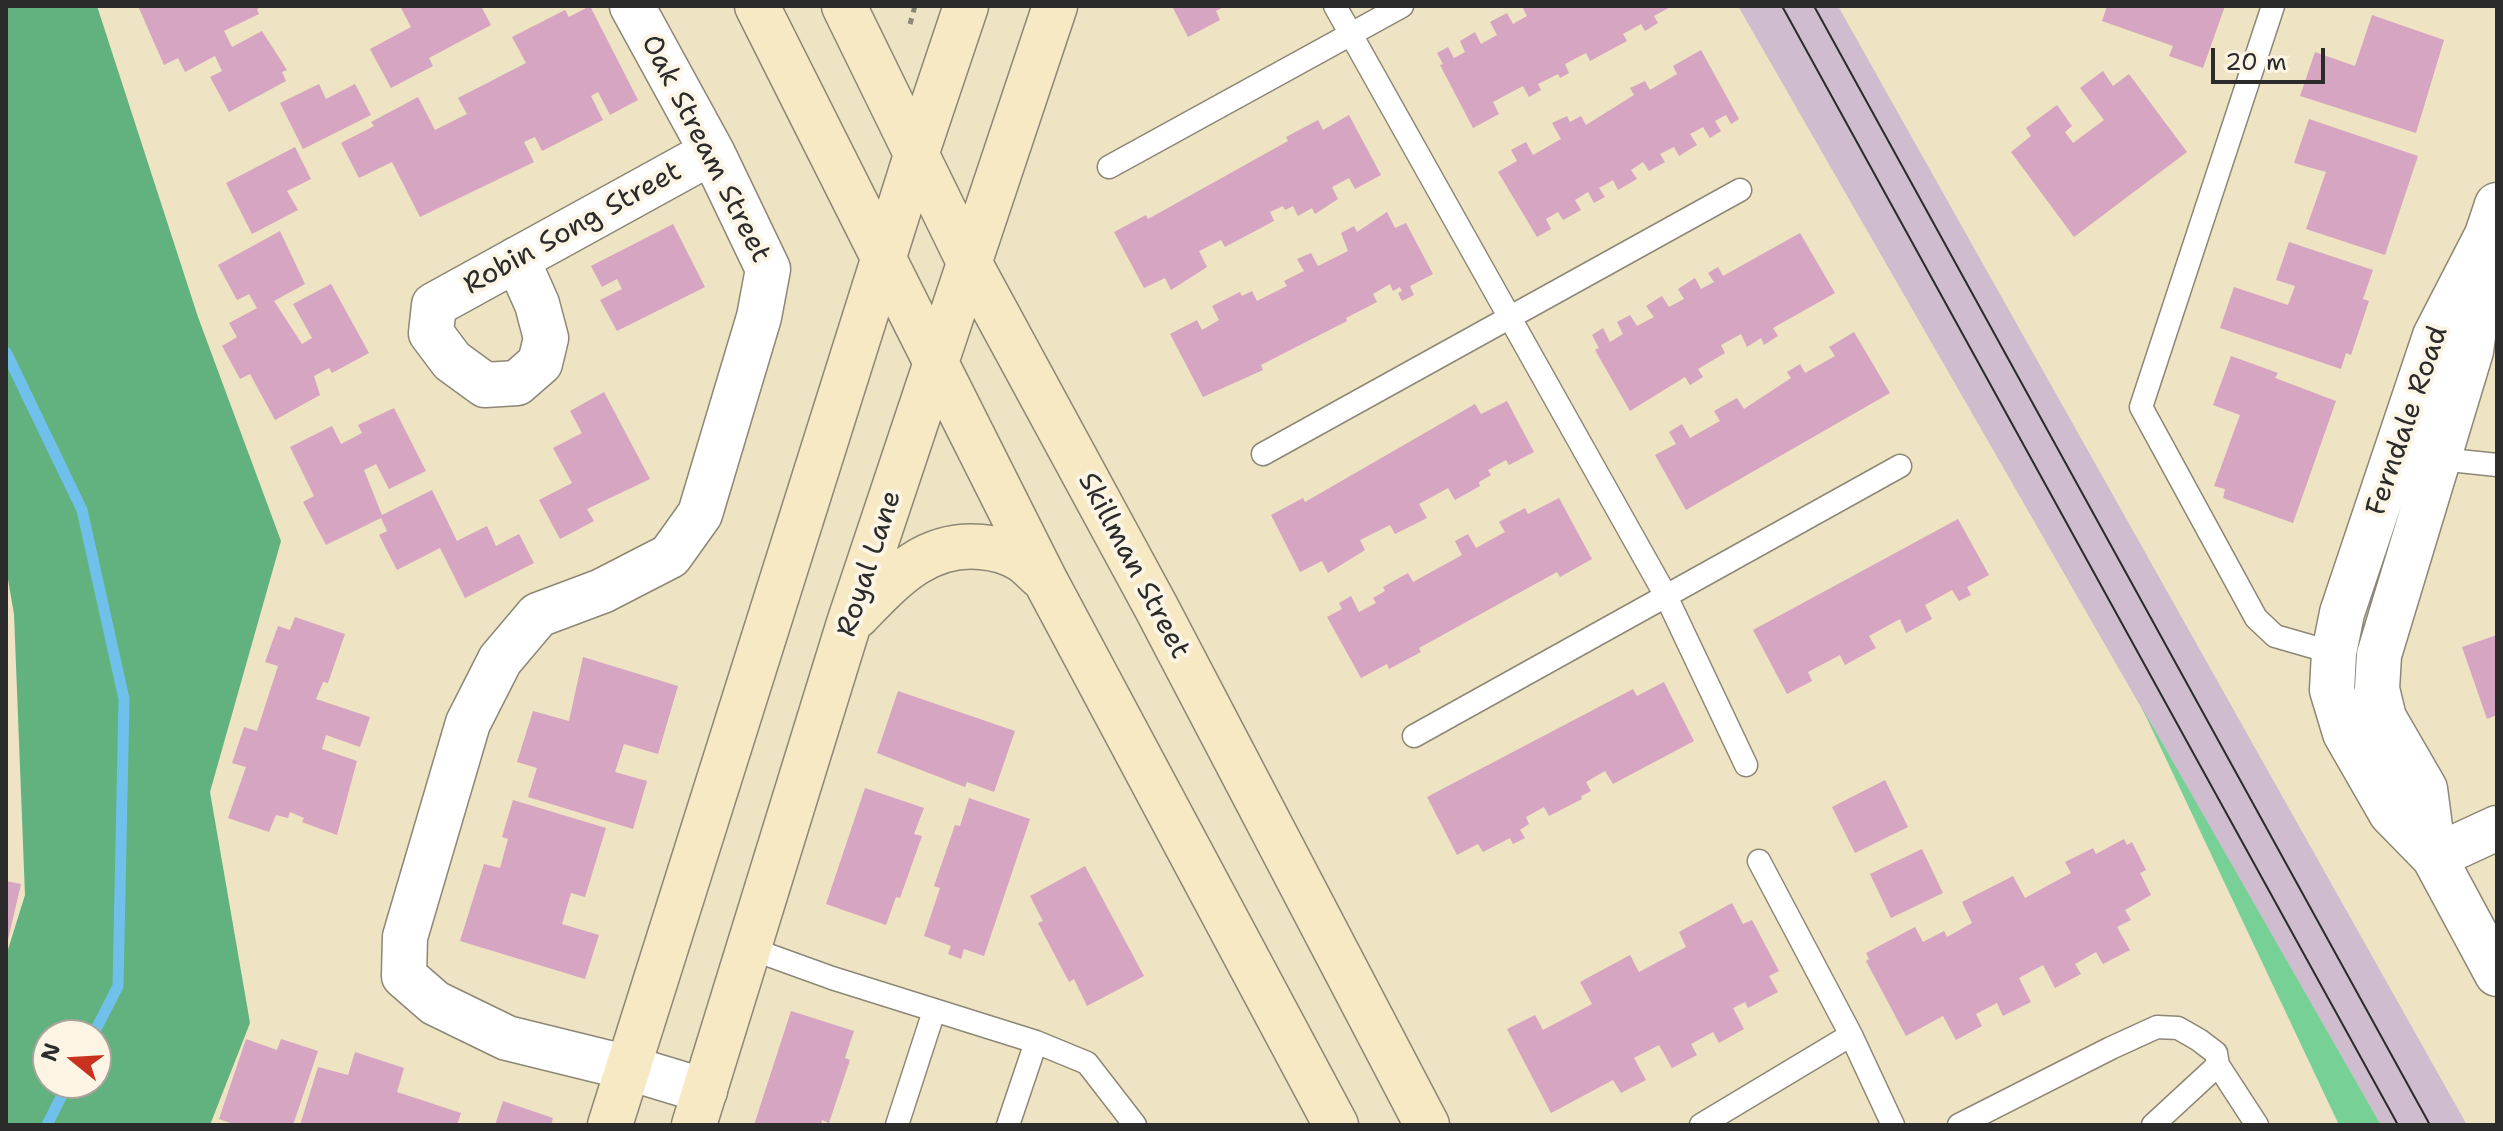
<!DOCTYPE html>
<html>
<head>
<meta charset="utf-8">
<style>
  body { margin:0 }
  #map { position:relative; width:2503px; height:1131px; overflow:hidden; background:#eee3c2; font-family:"Shantell Sans",sans-serif }
  canvas { display:block }
  .frame { position:absolute; inset:0; border:8px solid #2b2b2b; pointer-events:none }
  .north { position:absolute; left:32px; top:1019px; width:80px; height:80px; box-sizing:border-box; background:#fcf5e5; border:2px solid #a8a49b; border-radius:50%; rotate:288deg; font-size:22px; font-weight:700; line-height:32px; text-align:center; color:#2b2b2b }
  .north::after { content:''; display:block; margin:auto; width:28px; height:36px; background:#c8321e; clip-path:polygon(50% 0,100% 100%,50% 72%,0 100%) }
  .scale { position:absolute; left:2211px; top:48px; width:114px; height:36px; box-sizing:border-box; border:4px solid #2b2b2b; border-top:0; padding-left:10px; font-size:24px; line-height:28px; white-space:nowrap; color:#2b2b2b; -webkit-text-stroke:6px #fcf5e5; paint-order:stroke }
</style>
</head>
<body>
<div id="map">
<canvas width="2503" height="1131"></canvas>
<div class="frame"></div>
<div class="north">N</div>
<div class="scale">20 m</div>
</div>
<script>
const ctx = document.querySelector('canvas').getContext('2d');
ctx.lineJoin = 'round';
function fill(path, color) { ctx.fillStyle = color; ctx.fill(path, 'evenodd'); }
function strokePath(path, color, width, dash) { ctx.strokeStyle = color; ctx.lineWidth = width; ctx.lineCap = dash ? 'butt' : 'round'; ctx.setLineDash(dash || []); ctx.stroke(path); }
function write(font, color, halo, rows, align = 'center') {
  ctx.font = font + ' "Shantell Sans",sans-serif'; ctx.lineWidth = 8; ctx.setLineDash([]); ctx.textBaseline = 'middle'; ctx.strokeStyle = halo; ctx.fillStyle = color; for (const [text, x, y, turn = 0] of rows) {
    ctx.save(); ctx.translate(x, y); ctx.rotate((+turn || 0) * Math.PI / 180); ctx.textAlign = isNaN(turn) ? turn : align; if (halo) ctx.strokeText(text, 0, 0); ctx.fillText(text, 0, 0); ctx.restore();
  }
}
fill(new Path2D(`
  M1738,6H1838L2467,1125H2381Z`), '#cfbdcf');
fill(new Path2D(`
  M2141,706L2381,1125H2339Z`), '#77d096');
fill(new Path2D(`
  M6,6H97L198,317L281,541L210,792L250,1023L210,1125H6V956L25,895L14,614L6,568ZM48,1035H96V1083H48Z`), '#61b27f');
strokePath(new Path2D(`
  M6,352L82,510L124,699L118,986L93,1035
  M47,1125L68,1083`), '#6fc1eb', 11);
fill(new Path2D(`
  M138,6H263L257,9L259,14L224,31L232,47L262,31L287,70L282,72L286,81L229,112L210,77L222,71L215,56L185,72L178,58L164,65Z
  M400,6H481L491,25L429,58L433,66L391,88L370,49L411,27Z
  M590,6L638,100L610,115L598,92L591,96L603,120L542,151L535,137L524,142L534,162L420,217L392,162L359,178L341,143L374,126L371,122L418,97L435,130L467,114L458,98L526,63L512,37L565,10L569,17Z
  M1172,6H1225L1216,11L1220,20L1188,37Z
  M1522,6L1543,7L1672,6L1654,16L1658,23L1645,31L1641,24L1623,34L1627,41L1590,61L1586,53L1565,64L1569,73L1560,78L1558,74L1538,84L1541,90L1529,97L1523,86L1493,102L1499,114L1473,128L1440,65L1443,64L1437,53L1448,47L1454,58L1465,52L1460,41L1475,32L1481,44L1497,35L1490,22L1507,13L1513,24L1527,16Z
  M2107,6H2225L2203,68L2169,56L2173,46L2102,21Z
  M2372,15L2444,40L2416,133L2300,96L2315,52L2355,66Z
  M1701,50L1739,119L1731,124L1726,115L1715,121L1721,131L1710,138L1703,127L1690,134L1697,145L1679,156L1674,147L1660,154L1665,162L1649,171L1643,162L1631,170L1637,179L1618,190L1613,180L1599,188L1605,197L1594,203L1588,192L1575,200L1581,210L1563,220L1558,212L1546,219L1551,229L1537,237L1498,172L1517,161L1511,150L1526,142L1533,155L1561,139L1552,123L1567,116L1570,122L1581,116L1586,125L1634,95L1630,88L1645,81L1650,90L1677,74L1673,66Z
  M2103,71L2113,86L2129,74L2187,152L2074,237L2011,152L2031,136L2026,128L2057,105L2072,126L2065,132L2073,143L2104,120L2080,88Z
  M319,84L326,99L355,84L371,115L303,149L280,103Z
  M1349,115L1381,175L1355,189L1349,178L1332,187L1338,199L1315,214L1312,208L1298,216L1293,206L1285,210L1283,206L1270,212L1274,221L1225,247L1221,240L1199,251L1207,267L1171,290L1165,278L1144,288L1114,232L1146,215L1148,219L1288,141L1286,137L1318,120L1323,130Z
  M2309,119L2418,156L2385,255L2306,229L2326,172L2294,163Z
  M295,147L311,179L287,191L298,210L252,234L226,183Z
  M1387,212L1395,228L1406,223L1433,274L1410,286L1414,295L1402,301L1398,293L1402,291L1400,287L1393,291L1390,284L1373,294L1377,302L1346,318L1347,321L1261,365L1263,370L1203,397L1170,334L1197,320L1202,330L1219,320L1212,306L1240,292L1242,296L1252,291L1257,301L1287,286L1284,281L1304,271L1297,259L1311,253L1318,266L1348,251L1341,233L1354,226L1357,232Z
  M673,224L705,287L617,331L600,300L622,289L617,279L602,287L591,266Z
  M280,231L305,284L274,301L302,344L312,338L293,304L331,284L369,353L332,373L329,368L314,376L320,395L275,420L250,374L240,379L222,346L237,337L229,323L257,308L249,294L237,300L218,265Z
  M1800,233L1835,293L1773,328L1778,336L1764,345L1761,338L1747,347L1741,334L1721,345L1725,353L1698,369L1703,377L1690,385L1685,377L1630,411L1595,350L1599,348L1592,335L1603,328L1610,342L1623,334L1617,322L1630,315L1637,326L1654,317L1646,306L1662,296L1669,307L1684,299L1678,289L1695,278L1701,289L1714,282L1708,273L1718,267L1723,276Z
  M2289,242L2373,270L2363,299L2369,301L2351,355L2346,353L2341,369L2220,328L2234,287L2288,305L2295,286L2276,280Z
  M1854,332L1890,393L1686,510L1655,455L1676,444L1669,432L1682,424L1690,438L1720,421L1714,411L1737,398L1744,409L1791,378L1787,372L1800,364L1805,373L1835,356L1829,347Z
  M2231,356L2278,373L2275,378L2336,401L2293,523L2223,498L2225,489L2214,486L2240,415L2213,405Z
  M604,392L650,479L587,509L594,521L560,539L539,500L572,483L553,448L582,433L570,411Z
  M1507,401L1534,452L1509,465L1506,460L1488,470L1491,475L1479,482L1480,486L1455,500L1448,488L1419,504L1427,518L1395,534L1390,525L1360,540L1365,550L1328,573L1322,561L1300,572L1271,515L1303,498L1305,502L1475,404L1481,414Z
  M394,408L426,471L389,489L376,464L364,470L382,515L432,490L457,541L487,526L496,546L519,534L534,563L465,598L440,548L397,570L379,535L387,531L381,518L326,545L303,502L314,496L290,447L332,426L341,444L362,433L358,425Z
  M1559,498L1592,559L1560,577L1557,572L1419,648L1421,652L1389,669L1387,664L1361,678L1327,617L1342,609L1339,603L1351,596L1359,612L1376,603L1373,598L1385,591L1383,587L1408,573L1413,582L1462,555L1455,541L1468,534L1476,548L1505,532L1499,522L1525,508L1528,514Z
  M1958,519L1989,575L1967,587L1971,595L1959,601L1952,590L1925,605L1932,619L1906,633L1900,619L1869,636L1876,648L1845,665L1840,655L1808,672L1812,681L1787,694L1753,630Z
  M295,617L345,634L328,683L323,682L316,699L370,717L360,747L326,735L322,749L357,761L337,835L302,822L304,818L290,812L288,818L276,815L269,832L228,818L246,767L232,763L244,727L257,731L278,666L265,662L278,626L290,630Z
  M2497,635V715L2487,719L2462,647Z
  M583,657L678,686L658,754L624,744L615,772L647,781L633,829L528,797L537,768L517,762L533,711L569,721Z
  M1664,682L1694,741L1613,784L1605,771L1586,782L1591,791L1581,796L1582,799L1549,816L1544,807L1526,817L1529,824L1520,830L1525,838L1513,844L1510,838L1483,852L1478,844L1457,855L1427,797L1633,689L1637,696Z
  M898,691L1015,731L994,792L967,782L965,787L877,753Z
  M1885,780L1908,827L1855,853L1832,807Z
  M865,788L924,808L914,834L922,836L900,898L896,897L886,925L826,904Z
  M969,798L1030,819L984,956L964,949L961,959L948,954L951,946L924,936L940,888L934,886L955,825L960,826Z
  M513,800L606,828L585,897L571,893L562,924L599,935L585,979L460,941L484,864L500,868L508,839L502,837Z
  M2124,839L2127,845L2132,842L2146,870L2140,873L2151,895L2125,910L2131,920L2117,927L2130,950L2103,964L2096,952L2075,964L2081,974L2055,988L2043,965L2019,978L2031,1002L2003,1016L1997,1003L1976,1014L1982,1026L1956,1040L1943,1016L1906,1036L1866,961L1869,959L1866,953L1915,927L1923,942L1944,931L1947,937L1972,923L1962,902L2013,876L2025,898L2071,873L2065,862L2093,848L2096,854Z
  M1922,849L1943,893L1891,918L1870,874Z
  M1085,866L1144,976L1087,1006L1074,979L1069,982L1038,923L1043,921L1030,896Z
  M6,881L21,884L7,944H6Z
  M1732,903L1743,924L1752,920L1779,971L1769,976L1778,992L1748,1008L1745,1002L1733,1008L1744,1029L1719,1043L1713,1032L1691,1044L1697,1055L1672,1068L1659,1045L1634,1058L1646,1080L1621,1093L1613,1080L1551,1113L1507,1029L1535,1015L1543,1030L1592,1004L1580,982L1630,955L1639,972L1686,947L1679,932Z
  M791,1011L854,1031L845,1058L850,1060L829,1123L822,1120L821,1125H754Z
  M246,1039L277,1050L281,1039L318,1051L293,1125H236L219,1119Z
  M355,1052L404,1068L397,1092L461,1113L457,1125H300L318,1067L348,1075Z
  M503,1101L553,1118L551,1125H495Z`), '#d6a5c1');
const service = new Path2D(`
  M1335,6L1666,596L1746,765
  M2273,6L2141,407L2256,618L2275,636L2334,653
  M1109,167L1402,6
  M1263,454L1740,190
  M2440,459L2497,465
  M1414,736L1900,466
  M1759,861L1851,1035L1893,1125
  M749,948L832,978L1036,1042L1087,1063L1135,1125
  M2218,1065L2257,1125
  M897,1125L934,1011
  M1008,1125L1036,1042
  M1701,1125L1851,1035
  M1959,1125L2111,1048L2157,1027L2178,1028L2199,1040L2216,1053L2218,1065L2153,1125`);
const minor = new Path2D(`
  M632,6L712,152L768,269L759,317L700,514L670,556L602,591L538,615L500,660L468,723L405,937L404,976L435,1003L507,1038L629,1068L705,1091
  M517,259L537,304L546,338L540,363L517,383L485,385L452,361L431,333L434,305L712,152
  M2434,857L2497,828`);
const tertiary = new Path2D(`
  M2497,205L2487,235L2435,336L2342,613L2334,653L2332,690L2345,733L2391,813L2434,857L2497,974
  M2434,857L2425,789L2384,718L2377,689L2379,655L2471,351L2483,265`);
const secondary = new Path2D(`
  M757,6L1045,580L1336,1125
  M844,6L970,264L1156,607L1427,1125
  M857,616C893,579 925,542 981,547C994,548 1010,552 1022,560C1030,565 1037,574 1045,580
  M610,1125L917,152L966,6
  M694,1125L849,623L1055,6`);
strokePath(service, '#8c8776', 25);
strokePath(minor, '#8c8776', 47);
strokePath(tertiary, '#8c8776', 47);
strokePath(secondary, '#8c8776', 47);
strokePath(new Path2D(`
  M910,24L915,6`), '#8c8776', 5, [6, 6]);
strokePath(service, '#fff', 22);
strokePath(minor, '#fff', 44);
strokePath(tertiary, '#fff', 44);
strokePath(secondary, '#f6e9c3', 44);
strokePath(new Path2D(`
  M1782,6L2398,1125
  M1814,6L2430,1125`), '#2b2b2b', 2);
write('28px', '#2b2b2b', '#fcf5e5', [
  ["Oak Stream Street",705,149,63],
  ["Robin Song Street",573,229,-29],
  ["Ferndale Road",2408,421,-71],
  ["Royal Lane",870,564,-72],
  ["Skillman Street",1133,566,62]
]);
</script>
</body>
</html>
